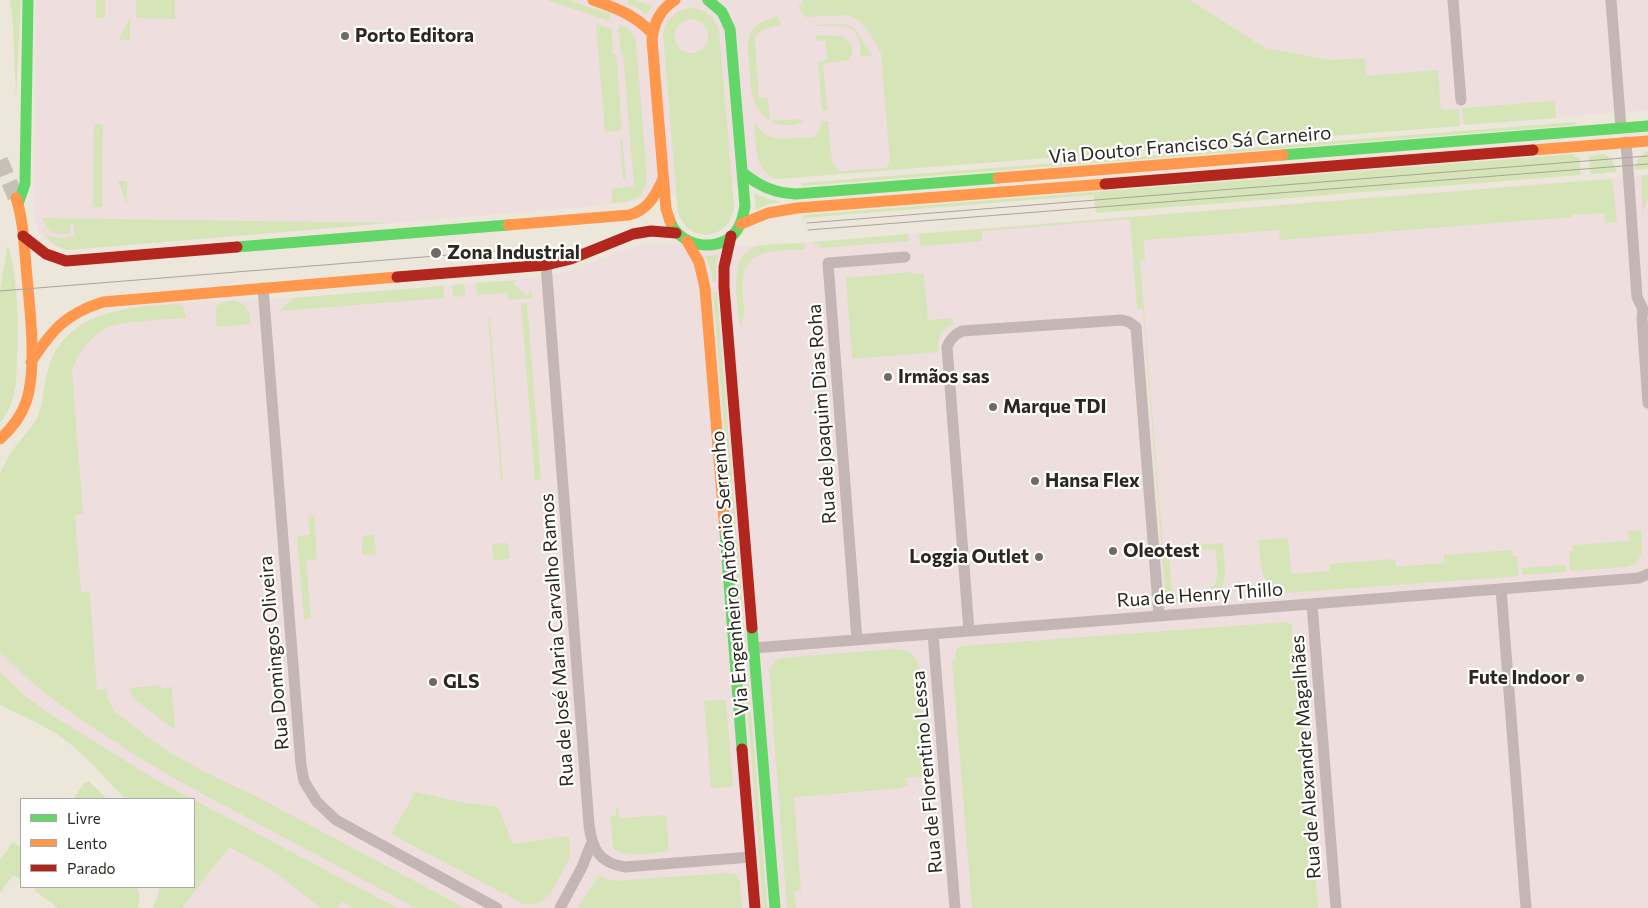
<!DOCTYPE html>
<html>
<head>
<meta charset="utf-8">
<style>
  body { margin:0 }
  #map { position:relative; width:1648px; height:908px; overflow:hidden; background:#ece6db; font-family:Commissioner,sans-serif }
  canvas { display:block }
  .legend { position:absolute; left:20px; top:798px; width:175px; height:90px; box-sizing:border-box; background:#fff; border:1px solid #aba9a6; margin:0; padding:6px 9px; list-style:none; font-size:15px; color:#2c2821 }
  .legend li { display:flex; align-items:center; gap:10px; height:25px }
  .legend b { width:25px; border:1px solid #aba9a6 }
</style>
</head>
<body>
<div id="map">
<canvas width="1648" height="908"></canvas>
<ul class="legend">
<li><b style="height:6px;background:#63d668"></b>Livre</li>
<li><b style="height:6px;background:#ff974d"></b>Lento</li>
<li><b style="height:6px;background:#b3261e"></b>Parado</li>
</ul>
</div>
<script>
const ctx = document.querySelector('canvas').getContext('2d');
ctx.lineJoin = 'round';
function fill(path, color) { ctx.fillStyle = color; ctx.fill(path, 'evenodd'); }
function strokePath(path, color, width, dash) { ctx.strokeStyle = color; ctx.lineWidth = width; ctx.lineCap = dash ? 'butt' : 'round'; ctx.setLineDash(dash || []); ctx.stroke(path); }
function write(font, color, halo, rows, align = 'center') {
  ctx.font = font + ' Commissioner,sans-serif'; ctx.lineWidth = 4.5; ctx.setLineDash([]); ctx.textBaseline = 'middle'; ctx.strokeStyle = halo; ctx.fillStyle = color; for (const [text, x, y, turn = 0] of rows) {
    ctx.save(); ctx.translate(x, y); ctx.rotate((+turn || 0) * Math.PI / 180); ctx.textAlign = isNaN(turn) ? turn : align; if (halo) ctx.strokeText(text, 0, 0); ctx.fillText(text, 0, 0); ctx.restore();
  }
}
fill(new Path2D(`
  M36,0H1648V110L779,179L596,206L67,250L57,247L48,242L41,236L36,226L34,215Z
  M1648,175V908H165L194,887V799H158L0,691V473L12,450L37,419L45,392L49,366L54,353L62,341L71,332L92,318L103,314L138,306L174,303L293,298L516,280L567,272L644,243L761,246Z`), '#eedede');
fill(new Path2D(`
  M10,0H21L16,99L13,25Z
  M96,0H105V18H96Z
  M136,0H175V19L136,18Z
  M547,0H568L611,14L609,21Z
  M628,0H635L652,6L646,15L640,9L627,3Z
  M802,0H1190L1265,48L1330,60L1365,58L1366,76L1438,70L1441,110L1459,109L1460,126L776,179C753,169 756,144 754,122L765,135L777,139L813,137L818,132L823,121H828L832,163L840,171L886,168L889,164L890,160L881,54L871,35L859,21L849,15L805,17L798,6L803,4Z
  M690,8C705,8 715,17 719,31L734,206C731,241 688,245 678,212L663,34C666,19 675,10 690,8ZM691,19C712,21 714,50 694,53C671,55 667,22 691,19Z
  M777,16L781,23L780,25C770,28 759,28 755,39L759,98H768L770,121L803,119C799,126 794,125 786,125C769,125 755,110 752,94C750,84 750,73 749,63C748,52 746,38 753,29C759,22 769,19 777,16Z
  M130,17V40H120V38Z
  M596,24L612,29L613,54H616L622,130L605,132Z
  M620,24L631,31L636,42L647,178C644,200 631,202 612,203V189L634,186L623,53H621L619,33L617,32Z
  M846,24L854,28L871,53L872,56L861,57C859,20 847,26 817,26L816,25Z
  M818,35L843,36L851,44L853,53L848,60L823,64L827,110L822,111L818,62L827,60L825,40L816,41V37Z
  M1555,101L1556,118L1464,125L1462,108Z
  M1576,122V125L802,186V183Z
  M94,124H103L102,207H93Z
  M620,139H622L626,180H623Z
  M1648,151V169L1634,170L1638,159L1645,152Z
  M1574,154V157H1579L1581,175L1096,213L1094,195L803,218V215Z
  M1604,154L1612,160L1617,172L1590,174L1589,156Z
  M1648,175V199L1643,211V221L1641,176Z
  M1612,179L1617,222L1605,223L1604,213L1572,215V217L1280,240L1279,230L1144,240L1145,259L1140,260L1163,548L1168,547L1172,596C1187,595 1214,597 1217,577C1218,568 1216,558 1215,549L1199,550V545L1223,543C1223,553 1225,564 1225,574C1224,605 1188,602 1166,604L1143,309H1137L1130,219L982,231V241L922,246L920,245L919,234Z
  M118,181H127V205Z
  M754,193L768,199L782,202L768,204L756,210Z
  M42,218L390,223L67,250C53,246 46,238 40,225C50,241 56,238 74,237V225H70V234C53,234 50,235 42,218Z
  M908,234L909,241L820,248V244H814V242Z
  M805,243V249C768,252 739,247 743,296C744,309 746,315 740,327C738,304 726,254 758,246C773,243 790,244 805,243Z
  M7,247L9,248C20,292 18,338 16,383C14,397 10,411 0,423V292Z
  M718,255L716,266V282H713L711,271L706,256Z
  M911,272V273L924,274L928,320L953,318V324C940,330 938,339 938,352L852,359L846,278Z
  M516,280L513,284L527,296L531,291L532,293V298L508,300L507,293L477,295L476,283Z
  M464,284L465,296L453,297L452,285Z
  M443,286L444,298L279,311L293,298Z
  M713,292H717L749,692L746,693Z
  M235,301C248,304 250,312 251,324L217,327C215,307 213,302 235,301Z
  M521,303H527L541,479L535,480Z
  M179,304L184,308L186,318C166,320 121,320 105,329C89,337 77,355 72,371L83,514L75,515L81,592L90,593L97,690L106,689L109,701L115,712L164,749L205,772L263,800L465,908H416L197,791L141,759L77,717L37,687L0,652V473C4,465 8,457 13,450C21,439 32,429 38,416C45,398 43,381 50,364C70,310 129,307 179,304Z
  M488,318H490L503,480H501Z
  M314,515L317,559L306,560L311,618L304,619L297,536L310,535L308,516Z
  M1641,530L1642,554L1635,564L1626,567L1570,571L1569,551H1573V545L1629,541L1628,531Z
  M374,534L376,554L362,555V538L366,535Z
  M1288,538L1291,574L1330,571L1329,564L1395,559L1396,567L1444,563V555L1513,550V556H1517L1519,576L1285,593C1258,588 1261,562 1259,540Z
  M508,543L510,559L494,560L492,544Z
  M1566,565V572L1523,575L1522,568Z
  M1287,622L1292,625V637H1297L1318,908H972L952,661L956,660L955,654L957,648L962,646Z
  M895,649C907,649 915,654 919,666L927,776L906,778L907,786H903V788L794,797L801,891H794L796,908H787L769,669L776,660L781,658Z
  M0,671L24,695L47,712L158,781L193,799H125C103,776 82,750 55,733C38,722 18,714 0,705Z
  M161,685V688L172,687L175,730L133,698L129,688Z
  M726,700L733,787L711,788L704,701Z
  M750,700L767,908H763L747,701Z
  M89,781L107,799H76L74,798L84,783Z
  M416,792L465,803L498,807L513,844L569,836L570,857L551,893L540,903L534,904H523L391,834Z
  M194,800L397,908H353L342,902L337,908H321L272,870L229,847L182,908H152L157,899L160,887H194Z
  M616,807H618L619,818L666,815L669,851C651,853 627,859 613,848L610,816H616Z
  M13,842L21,848V880L13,875L0,893V860Z
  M727,873L736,875L740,882L742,908H578L580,903L599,876L614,881Z
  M37,887H136C140,894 141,900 137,908H58L34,890Z`), '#d5e5b7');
strokePath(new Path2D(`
  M0,160L16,198`), '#c6c0b6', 16, [16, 8]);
strokePath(new Path2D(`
  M1453,0L1461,100
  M1611,0L1621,128
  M1626,142L1637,297L1643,309L1642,318L1648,403
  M546,265L589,825C592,849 599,863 625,867L751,857
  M263,288L301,765L304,781L310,791L317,802L336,820L497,908
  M1501,589L1526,908
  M1312,604L1336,908
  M969,631L947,347C950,339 954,335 962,331L1122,320L1129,322L1136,327L1159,616
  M933,634L955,908
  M857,640L828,263L905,257
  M754,648L1639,578L1648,574
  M560,908L582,867L592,842`), '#c3b6b4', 11);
strokePath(new Path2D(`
  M1283,155L1648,126
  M742,172C759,186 774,193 796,194L998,178
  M18,204L25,184L28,0
  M670,221C679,246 715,253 733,235C741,227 743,216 745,206L730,29L722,12L708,0
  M237,247L508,225
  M725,531L742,749
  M752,628L775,908`), '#63d668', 11);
strokePath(new Path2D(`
  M593,0C616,8 635,15 652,33
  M1533,150L1648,141
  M998,178L1283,155
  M670,221L666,209L652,40C654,22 660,10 675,0
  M741,224L768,213L797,208L1105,184
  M508,225L629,215C648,210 655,196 663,179
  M687,241L699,262L705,288L725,531
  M31,362C52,330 65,314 103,302L397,277
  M0,439C11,429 21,417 26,402C38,367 29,303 26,266C24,243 23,219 16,198`), '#ff974d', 11);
strokePath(new Path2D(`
  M1105,184L1533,150
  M23,236L46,254L66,261L237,247
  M731,236L724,267V287L752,628
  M397,277L546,265L571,259L633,234L651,231L676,233
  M742,749L755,908`), '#b3261e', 11);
strokePath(new Path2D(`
  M807,223L1648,156
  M808,230L1648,164
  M0,291L523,249`), '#aba39f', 1);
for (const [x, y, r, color] of [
  [345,36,5,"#6f6a62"],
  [436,253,6,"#6f6a62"],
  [888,377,5,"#6f6a62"],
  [993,407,5,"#6f6a62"],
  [1035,481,5,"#6f6a62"],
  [1113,551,5,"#6f6a62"],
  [1039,557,5,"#6f6a62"],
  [1580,678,5,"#6f6a62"],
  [433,682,5,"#6f6a62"]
]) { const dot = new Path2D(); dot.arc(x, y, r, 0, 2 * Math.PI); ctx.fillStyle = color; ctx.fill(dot); strokePath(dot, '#fff', 2); }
write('bold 19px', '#2c2821', '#fff', [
  ["Porto Editora",355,36],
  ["Zona Industrial",447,253],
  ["Irmãos sas",898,377],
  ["Marque TDI",1003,407],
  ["Hansa Flex",1045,481],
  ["Oleotest",1123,551],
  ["Loggia Outlet",1029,557,"right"],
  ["Fute Indoor",1570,678,"right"],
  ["GLS",443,682]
], 'left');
write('19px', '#2c2821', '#fff', [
  ["Via Doutor Francisco Sá Carneiro",1190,145,-5],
  ["Rua de Joaquim Dias Roha",822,414,-94],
  ["Via Engenheiro António Serrenho",730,573,-95],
  ["Rua de Henry Thillo",1200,595,-4],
  ["Rua de José Maria Carvalho Ramos",557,640,-94],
  ["Rua Domingos Oliveira",274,653,-95],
  ["Rua de Alexandre Magalhães",1306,757,-94],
  ["Rua de Florentino Lessa",927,772,-95]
]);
</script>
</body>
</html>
